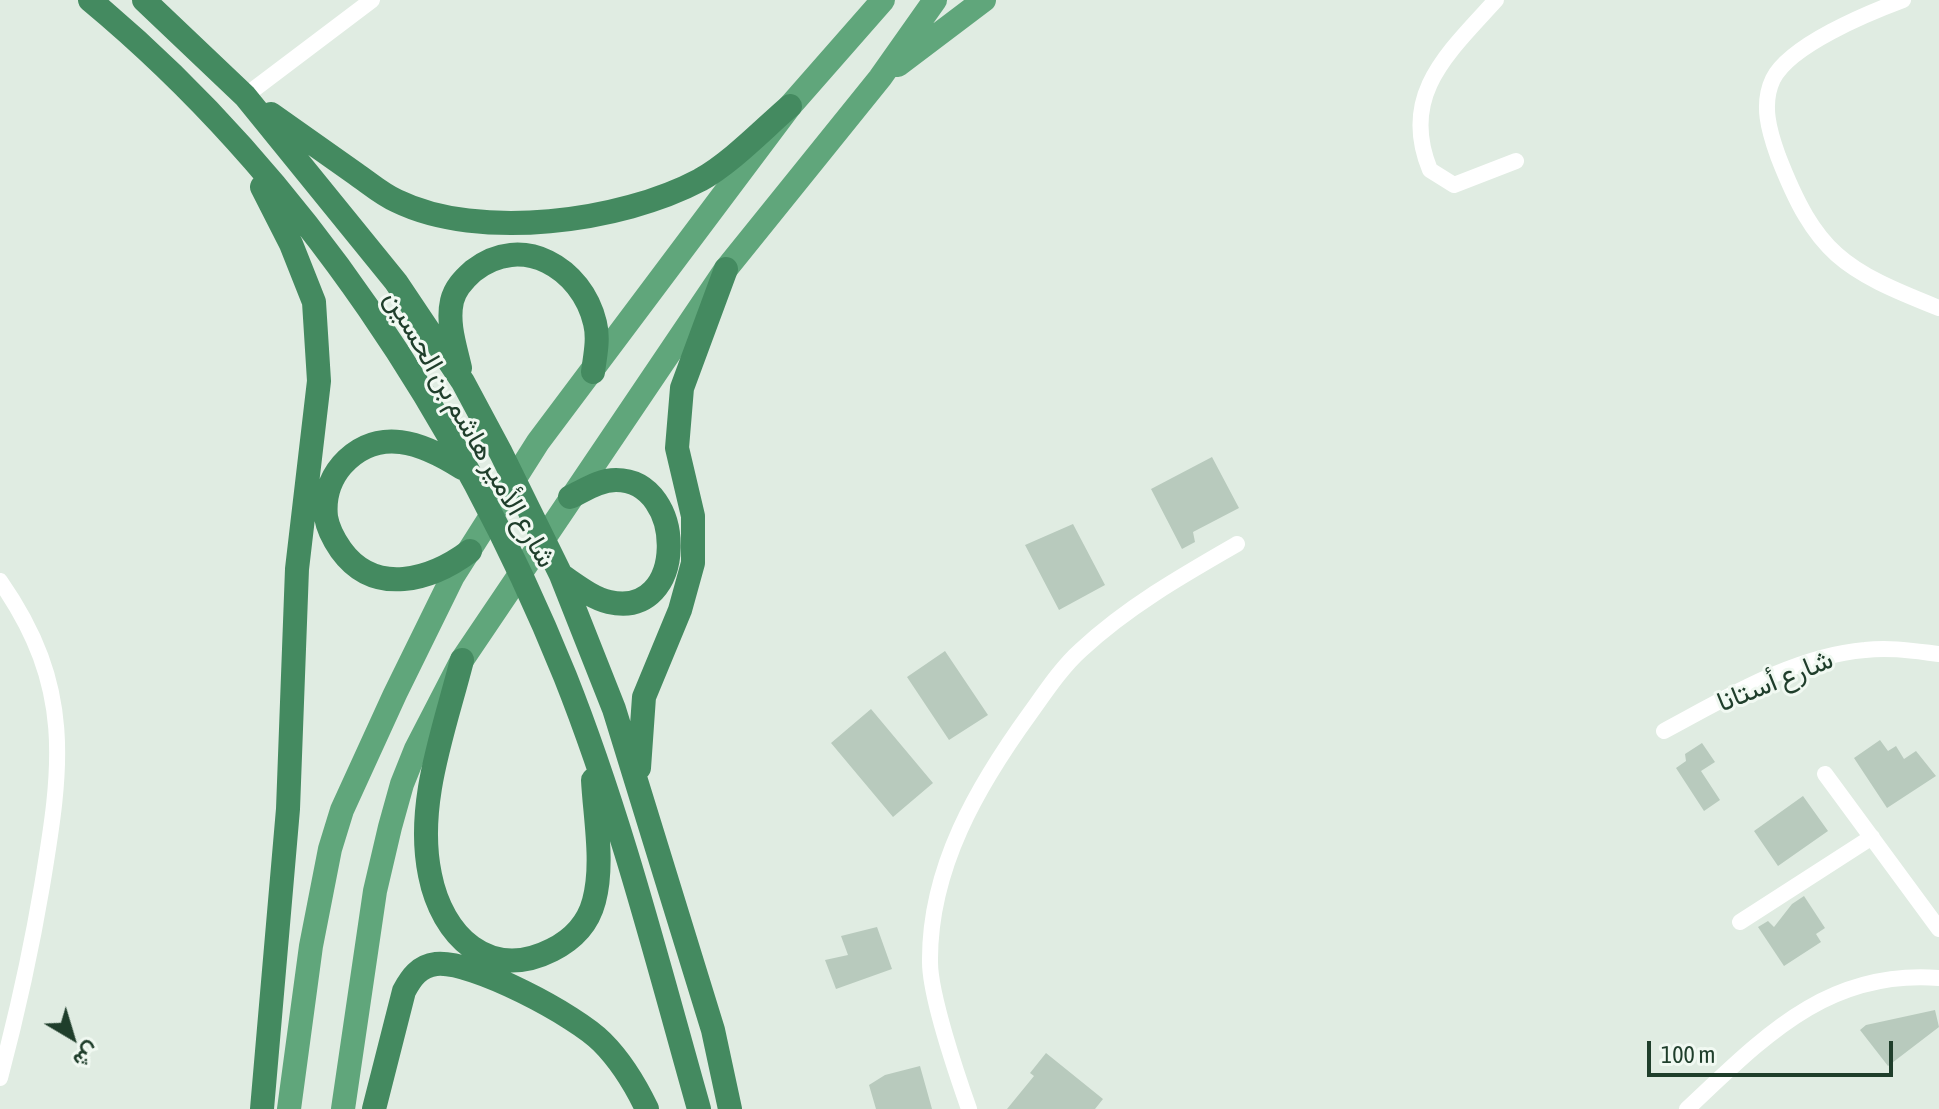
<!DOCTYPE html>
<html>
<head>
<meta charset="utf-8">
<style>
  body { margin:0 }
  #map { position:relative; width:1939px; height:1109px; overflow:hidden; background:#e0ece2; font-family:"Asap Condensed",Vazirmatn,sans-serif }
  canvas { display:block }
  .north { position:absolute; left:32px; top:997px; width:80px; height:80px; -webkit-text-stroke:6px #f1f9f2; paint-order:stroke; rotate:142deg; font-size:22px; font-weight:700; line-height:32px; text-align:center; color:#1f3e2b }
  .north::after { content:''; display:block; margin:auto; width:28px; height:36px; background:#1f3e2b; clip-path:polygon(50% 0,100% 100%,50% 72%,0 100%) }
  .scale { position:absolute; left:1647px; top:1041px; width:246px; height:36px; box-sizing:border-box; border:4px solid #1f3e2b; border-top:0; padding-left:10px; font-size:24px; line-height:28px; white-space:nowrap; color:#1f3e2b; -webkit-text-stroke:6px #f1f9f2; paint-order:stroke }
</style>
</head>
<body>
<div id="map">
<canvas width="1939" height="1109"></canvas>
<div class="north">ش</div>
<div class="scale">100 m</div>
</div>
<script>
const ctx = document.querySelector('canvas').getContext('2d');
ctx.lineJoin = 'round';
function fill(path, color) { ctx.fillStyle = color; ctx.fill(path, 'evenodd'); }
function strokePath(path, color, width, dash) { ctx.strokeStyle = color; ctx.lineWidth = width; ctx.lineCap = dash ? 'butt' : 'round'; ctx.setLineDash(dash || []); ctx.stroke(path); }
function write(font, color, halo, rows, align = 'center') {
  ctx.font = font + ' "Asap Condensed",Vazirmatn,sans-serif'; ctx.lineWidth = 6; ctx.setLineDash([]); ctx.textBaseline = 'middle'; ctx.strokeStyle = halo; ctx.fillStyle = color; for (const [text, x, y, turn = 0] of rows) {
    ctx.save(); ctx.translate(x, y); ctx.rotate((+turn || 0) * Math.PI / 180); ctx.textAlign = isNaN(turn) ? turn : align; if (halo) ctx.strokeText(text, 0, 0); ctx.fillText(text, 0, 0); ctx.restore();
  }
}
fill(new Path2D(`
  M1212,457L1239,508L1193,532L1195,542L1182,549L1151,489Z
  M1073,524L1105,585L1059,610L1025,545Z
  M945,651L988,715L949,740L907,677Z
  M871,709L933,783L893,817L831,743Z
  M1880,740L1888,751L1896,746L1904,759L1916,751L1936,776L1887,808L1854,758Z
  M1702,743L1715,762L1701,771L1720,800L1704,811L1676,768L1686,761L1685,754Z
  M1803,796L1828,831L1778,866L1754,831Z
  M1804,896L1825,928L1816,934L1821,942L1784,966L1758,927L1768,921L1774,927L1792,904Z
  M877,927L892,969L836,989L825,960L848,955L841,936Z
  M1935,1010L1939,1027L1888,1066L1860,1030L1866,1025Z
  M1046,1053L1103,1099L1095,1109H1007L1034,1076L1030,1073Z
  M920,1066L932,1109H876L869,1085L885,1075Z`), '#b8cabd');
strokePath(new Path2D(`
  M1496,0C1448,53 1399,95 1430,170L1454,185L1516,161
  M1903,0C1868,13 1790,45 1773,79C1761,104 1769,131 1778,156C1816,254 1843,270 1939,308
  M245,96L372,0
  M0,581C74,687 62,766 42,886C31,951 17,1014 0,1078
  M1664,731C1726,698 1794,656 1865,650C1890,647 1914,651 1939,654
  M1825,774L1939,929
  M1740,922L1872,837
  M969,1109C957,1075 930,995 930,962C929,868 978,785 1031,712C1046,691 1062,667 1081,650C1127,607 1183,575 1237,544
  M1687,1109C1762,1039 1826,969 1939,978`), '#fff', 16);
strokePath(new Path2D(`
  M898,65L984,0
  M289,1109L311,946L330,849L342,810L395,694L453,576L538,442L790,106L883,0
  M343,1109L375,891L390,827L402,784L416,749L462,660L726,269L880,78L935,0`), '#60a67b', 24);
strokePath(new Path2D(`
  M90,0C303,177 462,421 565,676C621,817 658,964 699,1109
  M144,0L245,96L396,282L463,382L501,453L561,575L614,709L713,1030L730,1109
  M271,114C299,134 328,154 356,174C369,183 383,195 397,201C479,241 621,222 700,180C732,162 762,130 790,106
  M262,187L291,244L314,302L319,381L297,569L288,809L262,1109
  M460,368C455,346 447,323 452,301C455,288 464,279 473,271C522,232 582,268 595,323C599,339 595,356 593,372
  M462,468C423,443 378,425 342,465C330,479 324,498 326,517C328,529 334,540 341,550C375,597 431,580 470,551
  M561,575C576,585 592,598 609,602C688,620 687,480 616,480C599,480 585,490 570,497
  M462,660C445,728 415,804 430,875C442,936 489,982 552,950C572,940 588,924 594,901C604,864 595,818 593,780
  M639,768L644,697L680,610L693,563V516L677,448L682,388L726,269
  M374,1109L404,991C411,978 419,966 436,964C472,960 577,1016 602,1042C621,1061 636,1086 647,1109`), '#448a60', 24);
write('28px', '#1f3e2b', '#f1f9f2', [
  ["شارع الأمير هاشم بن الحسين",470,429,60],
  ["شارع أستانا",1775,681,-22]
]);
</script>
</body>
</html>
